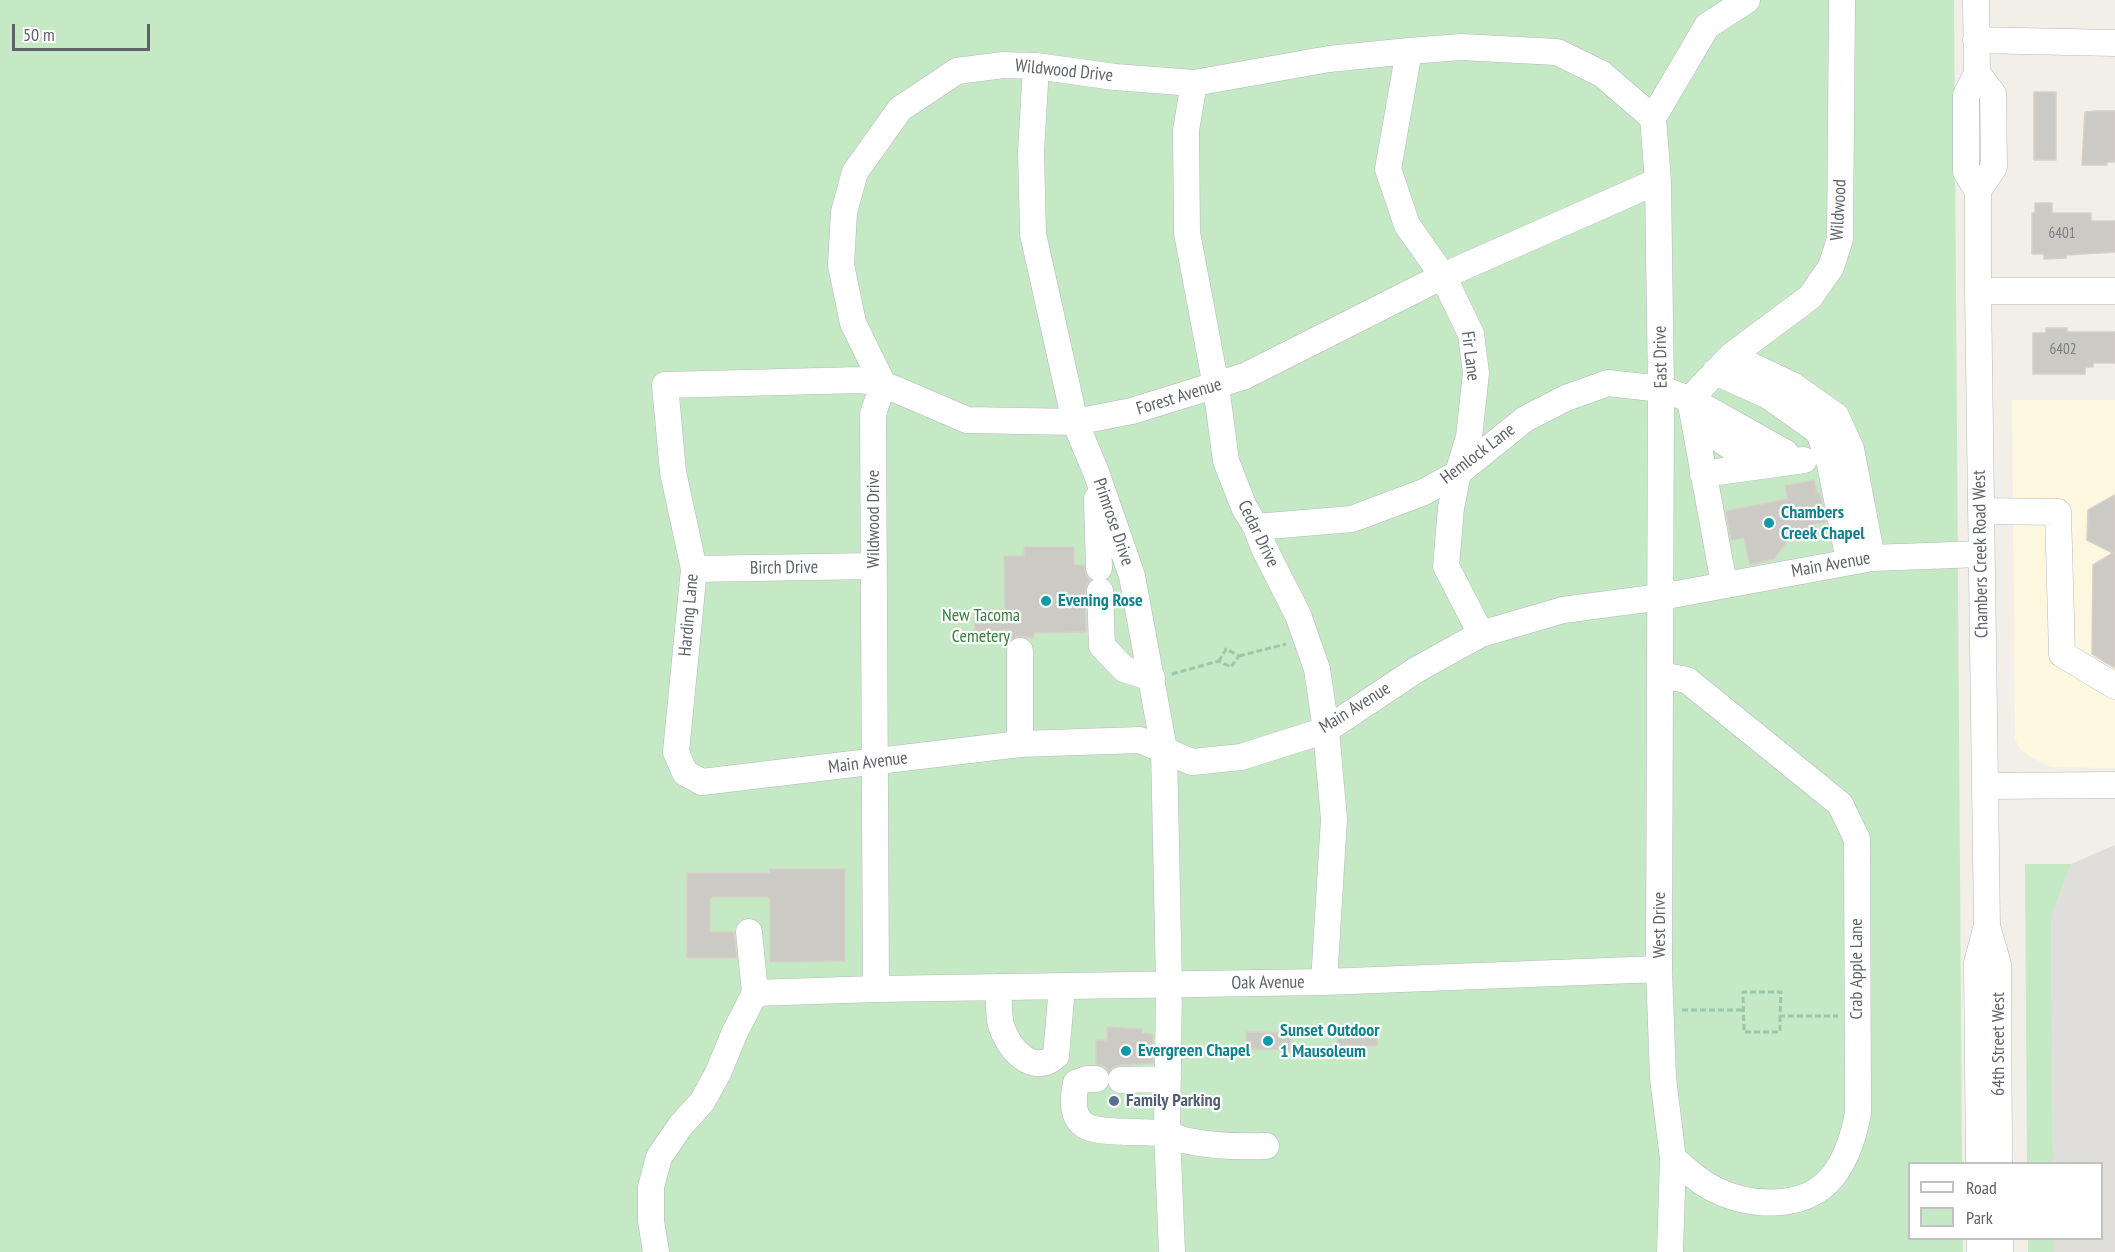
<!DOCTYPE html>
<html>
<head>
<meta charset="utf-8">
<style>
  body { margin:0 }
  #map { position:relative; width:2115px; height:1252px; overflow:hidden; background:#f1efe8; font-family:"PT Sans Narrow",sans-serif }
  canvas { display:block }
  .legend { position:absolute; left:1908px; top:1162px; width:195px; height:78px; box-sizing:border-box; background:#fff; border:2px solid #bfc1c3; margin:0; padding:8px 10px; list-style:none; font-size:18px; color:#5f6368 }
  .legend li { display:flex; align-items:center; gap:12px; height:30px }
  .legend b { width:30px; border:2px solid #bfc1c3 }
  .scale { position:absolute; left:12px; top:24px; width:138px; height:27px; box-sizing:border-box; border:3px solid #5f6368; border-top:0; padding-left:8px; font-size:18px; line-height:21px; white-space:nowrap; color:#5f6368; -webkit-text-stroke:4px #fff; paint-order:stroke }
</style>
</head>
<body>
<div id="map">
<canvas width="2115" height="1252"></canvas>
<ul class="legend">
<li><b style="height:8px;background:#fff"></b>Road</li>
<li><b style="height:16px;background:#c5e8c5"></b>Park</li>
</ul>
<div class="scale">50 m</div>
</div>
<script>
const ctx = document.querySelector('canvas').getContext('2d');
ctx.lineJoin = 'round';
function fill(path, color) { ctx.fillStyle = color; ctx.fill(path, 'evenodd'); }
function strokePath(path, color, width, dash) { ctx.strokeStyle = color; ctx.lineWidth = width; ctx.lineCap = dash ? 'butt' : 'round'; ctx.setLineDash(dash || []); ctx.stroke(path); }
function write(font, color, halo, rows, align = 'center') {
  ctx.font = font + ' "PT Sans Narrow",sans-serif'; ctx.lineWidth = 4.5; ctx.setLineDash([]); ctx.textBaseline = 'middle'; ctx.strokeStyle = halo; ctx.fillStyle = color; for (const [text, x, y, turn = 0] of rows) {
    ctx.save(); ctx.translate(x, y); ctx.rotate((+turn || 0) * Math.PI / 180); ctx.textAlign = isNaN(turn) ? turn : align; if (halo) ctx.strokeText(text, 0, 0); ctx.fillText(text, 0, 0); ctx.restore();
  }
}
fill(new Path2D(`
  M2012,400H2115V768L2051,767L2029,756L2020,749L2015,739Z`), '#fef7e0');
fill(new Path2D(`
  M2115,845V1252H2053V1239L2102,1238V1164L2053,1163L2051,917L2071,864Z`), '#e0deda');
fill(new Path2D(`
  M0,0H1954L1962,1163L1910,1164V1238L1963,1239V1252H0Z
  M2025,864H2071L2051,917L2053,1163H2027Z
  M2028,1239H2053V1252H2028Z`), '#c5e8c5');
const building = new Path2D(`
  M2034,92H2056V160H2034Z
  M2096,111H2115V162H2107V165H2082L2085,112Z
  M2035,203H2052V213H2091V221H2115V252L2066,255V258L2044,259V254H2032V213H2035Z
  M2046,328H2067V332H2115V363H2093V367H2085V374H2033V333H2046Z
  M1814,480L1817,493H1820L1826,522L1815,524L1817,532L1790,537L1774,559L1750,565L1744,538L1731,540L1726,511L1788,499L1785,486Z
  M2115,495V668L2092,654L2093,565L2113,553L2087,540L2088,510Z
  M1024,547H1074V565H1084L1086,575L1090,580L1087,585L1085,592L1086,632L1034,633V638L1019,636L1013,638L975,639L974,610H1005L1004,556H1024Z
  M770,869H845V961L770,962V897H710V932H734L737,958H687V873H770Z
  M1107,1027L1142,1029V1033L1153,1034V1063L1120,1065L1114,1067L1109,1072L1104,1066L1096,1064V1040H1107Z
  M1338,1028L1378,1029L1377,1046L1337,1045Z
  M1246,1032L1291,1033V1050L1246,1049Z`);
fill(building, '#cccac5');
strokePath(building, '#d6d1c6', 1.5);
const minor = new Path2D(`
  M1976,0L1977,73L1966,95V172L1978,191V291L1987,925L1977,963L1979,1164
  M1976,40L2115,43
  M1409,51L1388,169L1407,225L1443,276L1471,334L1476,373L1469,437L1458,473L1451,508L1446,566L1481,634
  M1036,66L1031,152L1033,234L1075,422L1096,472L1132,576L1164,749L1169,985L1167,1134L1172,1252
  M1977,73L1993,94L1994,167L1978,191
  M1194,83L1186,130L1187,233L1216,386L1226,461L1244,507L1256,527L1264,548L1298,615L1317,669L1326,730L1334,819L1324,982
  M1653,118L1658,181L1661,389L1659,969L1663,1078L1673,1159L1670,1252
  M1653,118L1707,26L1747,0
  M1658,181L1443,276L1245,376L1132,411L1075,422L967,420L883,384L861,380L665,385L673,472L694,569L676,752L685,773L702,782L1020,744L1140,740L1192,762L1241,757L1326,730L1416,670L1481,634L1563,610L1661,597L1872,558L1981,554
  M1978,291H2115
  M1731,356L1792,385L1836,416L1851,449L1872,558
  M1715,372L1767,395L1819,432L1830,464L1849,561
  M1690,399L1731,356L1810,297L1831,267L1840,239L1842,0
  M1690,399L1724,584
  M1696,430L1721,440L1759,466
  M1703,474L1804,460
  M1097,499L1099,568
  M1981,511L2058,512L2062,654L2115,686
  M1256,527L1352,519L1424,492L1458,473L1525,419L1566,398L1608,383L1661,389L1690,399L1786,453L1790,462
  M694,569L874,566
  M1100,591L1102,646L1124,669L1152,678
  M1020,651V744
  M1661,675L1687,680L1840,804L1857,839L1858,1113C1854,1135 1847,1158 1833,1176C1805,1212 1745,1207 1710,1187C1697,1180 1685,1168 1673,1159
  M1985,786L2115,785
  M1987,926L1998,964L1999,1164
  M999,987C999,999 998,1014 1001,1025C1008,1048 1032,1077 1056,1056L1062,987
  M876,989L873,414L883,384L853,323L841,265L844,212L855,172L900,109L957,71L1003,65L1036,66L1115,77L1194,83L1329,59L1409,51L1461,47L1557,52L1602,74L1653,118
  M755,993L876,989L1324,982L1659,969
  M1096,1079H1087L1076,1083C1073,1097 1071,1116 1084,1125C1098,1135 1147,1130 1166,1134C1172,1135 1178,1138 1183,1140C1210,1146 1238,1147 1266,1146
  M1121,1080L1168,1079
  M1980,1238V1252
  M2000,1238V1252
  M656,1252L651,1221V1187L659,1157L681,1125L702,1102L718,1073L734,1034L755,993L749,932`);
strokePath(minor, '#b5b8bc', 27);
strokePath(new Path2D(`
  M1239,656L1286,644
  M1172,674L1219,661L1231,667L1239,656L1226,649L1219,661
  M1682,1010H1743
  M1780,1016V1032H1744L1743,992H1781L1780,1016H1838`), '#9cc7a9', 3, [6, 3]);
strokePath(minor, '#fff', 26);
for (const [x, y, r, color] of [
  [1769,523,6,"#0f9aa8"],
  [1046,601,6,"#0f9aa8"],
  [1268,1041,6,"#0f9aa8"],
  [1126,1051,6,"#0f9aa8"],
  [1114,1101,6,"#5c6f8a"]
]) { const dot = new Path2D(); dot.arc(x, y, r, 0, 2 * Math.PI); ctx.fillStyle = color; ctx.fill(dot); strokePath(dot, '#fff', 2); }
write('15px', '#7a7d7f', null, [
  ["6401",2062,234],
  ["6402",2063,350]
]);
write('18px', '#5f6368', '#fff', [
  ["Wildwood Drive",1064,71,6],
  ["Wildwood",1839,210,-87],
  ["Fir Lane",1470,356,83],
  ["East Drive",1661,357,-91],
  ["Forest Avenue",1179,397,-17],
  ["Hemlock Lane",1478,454,-37],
  ["Wildwood Drive",874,519,-90],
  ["Primrose Drive",1113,522,71],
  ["Cedar Drive",1258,534,64],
  ["Chambers Creek Road West",1981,554,-91],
  ["Main Avenue",1831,565,-10],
  ["Birch Drive",784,568,-1],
  ["Harding Lane",689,615,-85],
  ["Main Avenue",1355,708,-32],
  ["Main Avenue",868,763,-7],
  ["West Drive",1660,925,-90],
  ["Crab Apple Lane",1857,969,-90],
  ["Oak Avenue",1268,983,-1],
  ["64th Street West",1999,1044,-90]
]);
write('bold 18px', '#0d838f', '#fff', [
  ["Chambers",1781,513],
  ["Creek Chapel",1781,534],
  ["Evening Rose",1058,601],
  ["Sunset Outdoor",1280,1031],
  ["1 Mausoleum",1280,1052],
  ["Evergreen Chapel",1138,1051]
], 'left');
write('18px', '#348238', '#fff', [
  ["New Tacoma",981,616],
  ["Cemetery",981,637]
]);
write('bold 18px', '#4e5e75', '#fff', [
  ["Family Parking",1126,1101]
], 'left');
</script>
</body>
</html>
